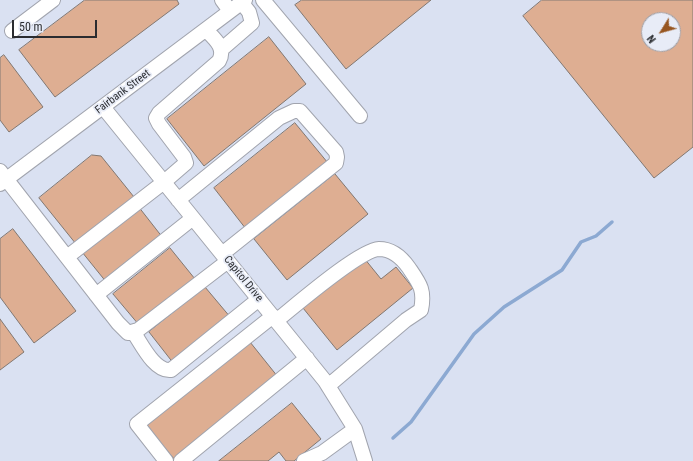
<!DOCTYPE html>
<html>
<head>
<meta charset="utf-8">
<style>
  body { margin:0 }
  #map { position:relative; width:693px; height:461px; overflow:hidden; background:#e8ecf7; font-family:"Roboto Condensed",sans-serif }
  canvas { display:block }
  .north { position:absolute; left:641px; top:12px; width:40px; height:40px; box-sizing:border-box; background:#e8ecf7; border:1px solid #9c9fa7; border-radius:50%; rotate:233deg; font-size:11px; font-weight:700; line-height:16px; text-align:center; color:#2a2c30 }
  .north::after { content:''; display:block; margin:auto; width:14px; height:18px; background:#975621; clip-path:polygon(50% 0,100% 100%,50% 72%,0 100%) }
  .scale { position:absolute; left:12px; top:20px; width:85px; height:18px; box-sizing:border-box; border:2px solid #2a2c30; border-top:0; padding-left:5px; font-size:12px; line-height:14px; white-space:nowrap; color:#2a2c30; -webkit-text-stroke:3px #e8ecf7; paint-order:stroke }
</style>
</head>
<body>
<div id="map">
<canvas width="693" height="461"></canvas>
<div class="north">N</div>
<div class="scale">50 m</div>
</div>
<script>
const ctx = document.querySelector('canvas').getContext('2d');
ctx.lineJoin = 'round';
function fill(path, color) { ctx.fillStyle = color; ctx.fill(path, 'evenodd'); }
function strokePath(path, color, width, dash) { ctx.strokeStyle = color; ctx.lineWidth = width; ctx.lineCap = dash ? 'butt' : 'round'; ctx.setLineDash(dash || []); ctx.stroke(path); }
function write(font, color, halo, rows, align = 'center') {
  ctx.font = font + ' "Roboto Condensed",sans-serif'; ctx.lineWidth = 3.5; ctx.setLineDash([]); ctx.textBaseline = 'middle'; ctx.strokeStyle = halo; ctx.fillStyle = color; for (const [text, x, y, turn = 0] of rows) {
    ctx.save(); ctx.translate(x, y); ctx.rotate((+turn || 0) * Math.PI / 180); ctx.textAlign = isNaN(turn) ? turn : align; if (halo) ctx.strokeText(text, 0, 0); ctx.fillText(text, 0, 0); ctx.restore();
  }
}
fill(new Path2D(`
  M0,0H693V461H0ZM649,20H673V44H649Z`), '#dae1f2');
strokePath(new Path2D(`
  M393,438L411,422L474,334L504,307L562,270L581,242L596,236L612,222`), '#8ca9d2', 3.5);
const building = new Path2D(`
  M85,0H177L179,4L55,97L19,50Z
  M302,0H431L346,69L295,5Z
  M542,0H693V147L654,178L523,16ZM649,20H673V44H649Z
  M269,37L306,84L204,166L167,119Z
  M4,55L43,107L9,132L0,120V58Z
  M295,123L328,163L246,229L214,188Z
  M92,155L101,156L134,197L76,244L39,198Z
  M335,174L368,214L287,280L254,239Z
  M138,206L163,238L107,283L82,252Z
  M13,229L76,311L34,343L0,297V239Z
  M170,248L195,279L139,325L113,294Z
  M364,258L381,279L396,267L413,288L337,350L303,308Z
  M205,287L231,318L174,364L149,332Z
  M0,319L24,352L0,370Z
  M250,342L278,377L175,460L146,426Z
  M292,403L321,439L294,461H286L279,452L268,461H219Z`);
fill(building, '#deae92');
strokePath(building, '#827872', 1);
const minor = new Path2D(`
  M222,0L230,11
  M263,0L360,116
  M12,31L53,0
  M222,49L252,23L249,12L241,2
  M103,107L325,381L355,429L365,461
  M0,171L118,323L128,333L138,330L228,261
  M0,184L245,0
  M178,200L279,118L294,111H300L336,152L337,157L336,163L222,254
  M67,257L164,182L186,163L184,157L159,124L156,118L159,113L219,61C226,48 215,39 206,30
  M96,295L193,218
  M276,321C295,306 359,250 379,249C392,249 402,258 409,268C420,284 425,290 421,310L406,320L328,386
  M134,333C142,345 155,372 171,370L259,299
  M166,461L137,424L273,316
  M181,461L307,358
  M304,461L322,453L355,429`);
strokePath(minor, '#a1a4ae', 16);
strokePath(minor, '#fff', 14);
write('11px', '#2a2c30', '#e8ecf7', [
  ["Fairbank Street",123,92,-37],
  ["Capitol Drive",243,279,51]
]);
</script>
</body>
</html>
